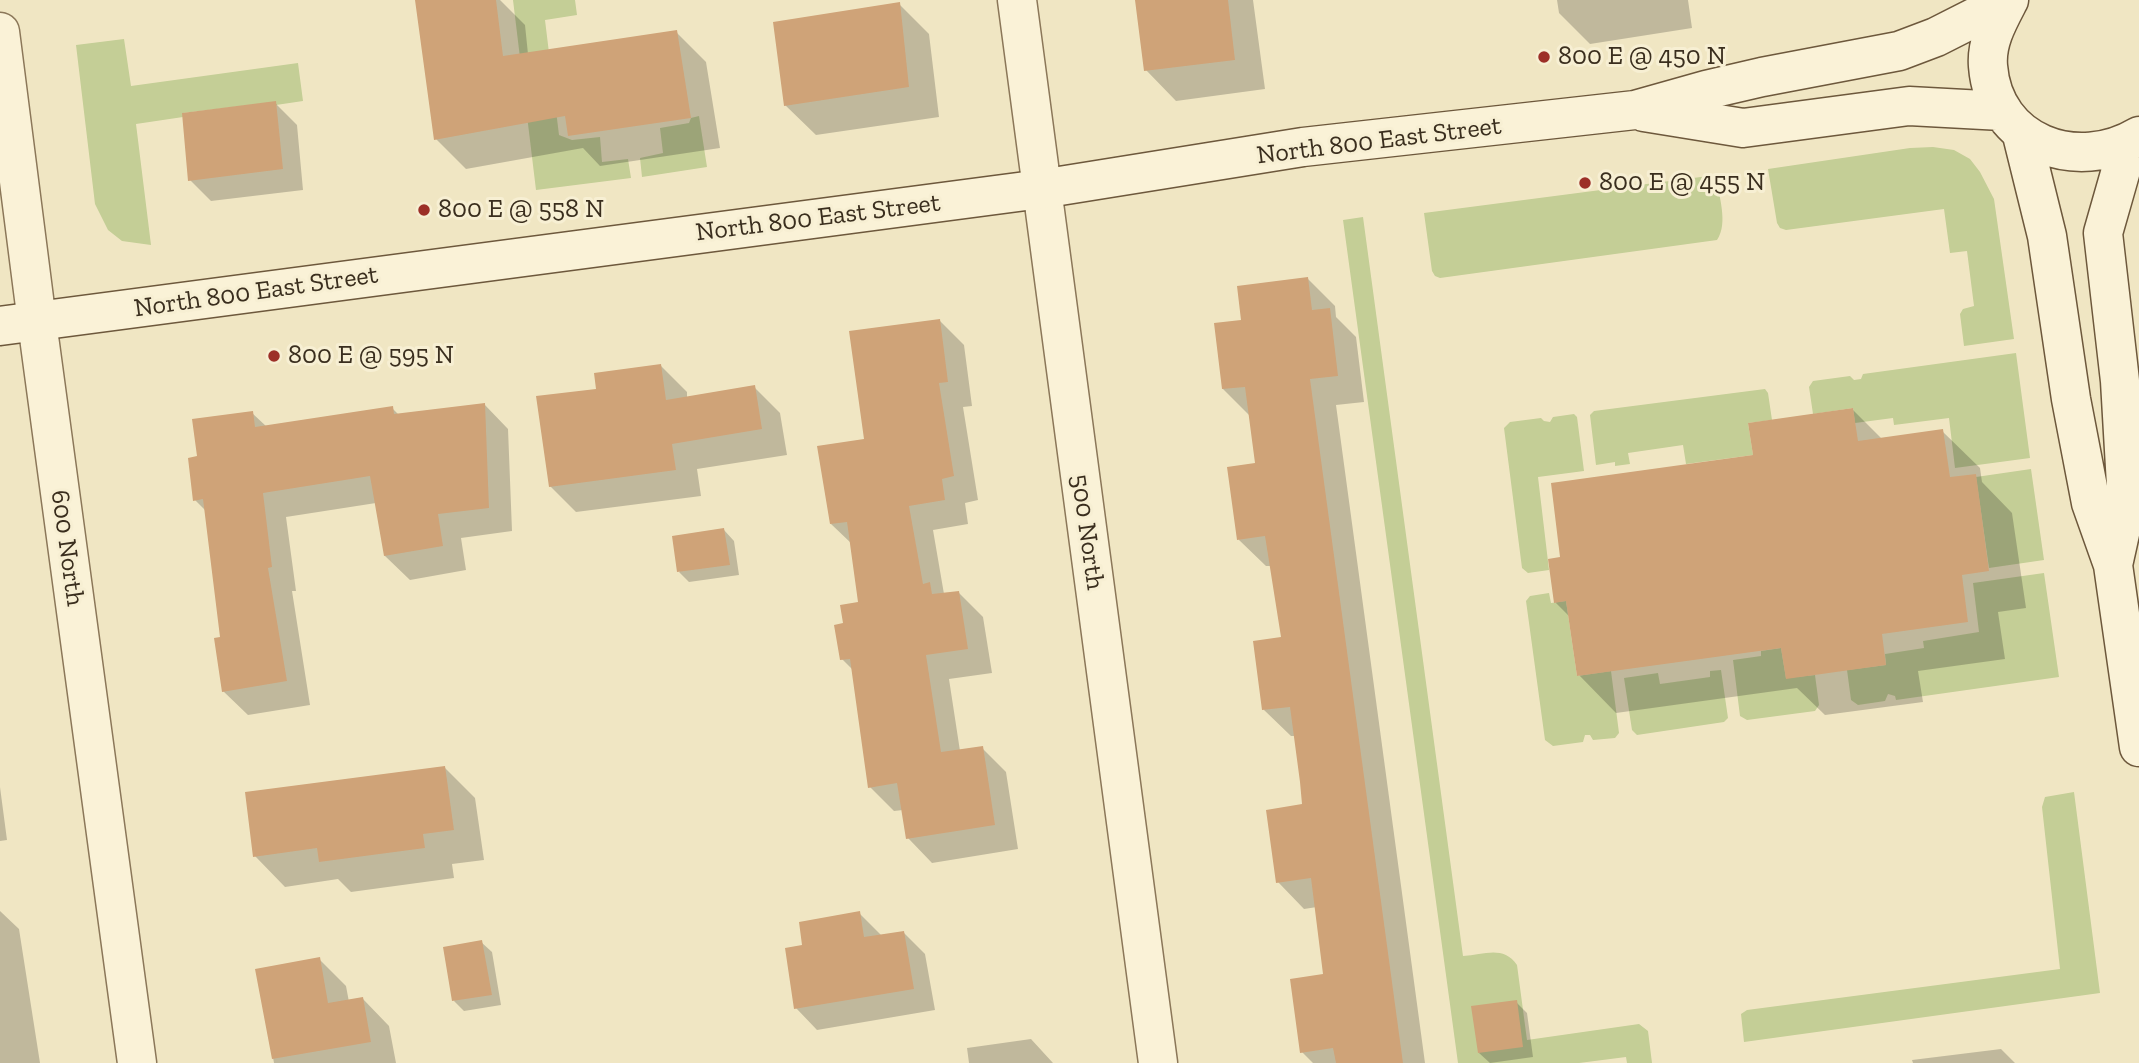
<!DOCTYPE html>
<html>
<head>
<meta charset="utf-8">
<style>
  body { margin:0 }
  canvas { display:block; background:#f0e6c3 }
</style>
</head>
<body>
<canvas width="2139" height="1063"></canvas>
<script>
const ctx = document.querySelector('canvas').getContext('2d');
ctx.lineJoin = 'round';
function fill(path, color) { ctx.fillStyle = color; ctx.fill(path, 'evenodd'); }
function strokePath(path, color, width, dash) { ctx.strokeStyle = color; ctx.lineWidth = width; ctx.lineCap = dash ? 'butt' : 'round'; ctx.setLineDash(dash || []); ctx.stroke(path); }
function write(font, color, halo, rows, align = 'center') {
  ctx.font = font + ' "Zilla Slab",serif'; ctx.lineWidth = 6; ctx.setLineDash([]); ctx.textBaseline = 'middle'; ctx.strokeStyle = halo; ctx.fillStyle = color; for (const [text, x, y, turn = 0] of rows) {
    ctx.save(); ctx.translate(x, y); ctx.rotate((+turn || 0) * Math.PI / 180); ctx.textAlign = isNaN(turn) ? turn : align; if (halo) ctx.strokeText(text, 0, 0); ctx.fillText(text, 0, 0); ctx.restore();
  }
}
fill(new Path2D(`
  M513,0H575L577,15L545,20L559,135L572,140L600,137L602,162L628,159L631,178L536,190Z
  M124,39L131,86L298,63L303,101L276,105L275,102L183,113V117L136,124L151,245L122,241L108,230L95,204L76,45Z
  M699,116L707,167L642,177L640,158L663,153L660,128L689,123L691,118Z
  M1933,147L1954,150L1970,159L1980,172L1994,199L2014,339L1964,346L1960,314L1963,309L1974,306L1967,251L1950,253L1944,209L1786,230L1780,228L1777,223L1768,169L1910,148Z
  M1716,175C1718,194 1729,223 1717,240L1440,278L1435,276L1432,271L1424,213Z
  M1363,217L1463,956C1484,955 1503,945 1517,965L1527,1040L1639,1024L1648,1031L1652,1063H1627L1626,1057L1579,1063H1458L1343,220Z
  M2016,353L2030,458L1955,468L1949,418L1894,425L1893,418L1855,423L1853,408L1813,414L1809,387L1813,381L1850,376L1854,380L1861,379L1863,374Z
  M1765,389L1768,393L1772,420L1748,423L1753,455L1686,464L1683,445L1628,453L1630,464L1615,466V462L1596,465L1590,415L1594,411Z
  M1574,414L1577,417L1584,471L1538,477L1549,570L1528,573L1522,568L1504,428L1510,422L1541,418L1544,421L1550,422L1553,417Z
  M2031,469L2044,560L1989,568L1976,477Z
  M2044,573L2059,677L1896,700L1895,696L1888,694L1885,701L1858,705L1851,700L1847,670L1886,665L1885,654L1924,648L1923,641L1979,632L1973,583Z
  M1549,593L1551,603L1566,601L1577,676L1611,671L1619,733L1615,738L1593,740L1590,735H1585L1583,742L1553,746L1545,740L1526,601L1530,596Z
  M1781,648L1786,678L1815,675L1819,705L1815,711L1747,720L1740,716L1733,660L1761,656V651Z
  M1721,670L1728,718L1724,722L1637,735L1632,730L1624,678L1658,673L1660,684L1710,677V671Z
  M2074,792L2100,993L1744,1042L1741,1014L1747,1010L2060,969L2042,807L2045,797Z`), '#c4ce96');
fill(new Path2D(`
  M436,0H500L525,25L528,54L676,32L706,62L720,148L600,166L583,148L466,169L436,139Z
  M1137,0H1253L1265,89L1176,101L1146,70Z
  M1557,0H1688L1692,28L1590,44L1559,13Z
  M899,4L929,34L939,117L816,135L785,105Z
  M275,103L297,125L303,190L211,201L190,180Z
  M1308,279L1335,306L1336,317L1356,337L1364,402L1336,405L1425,1063H1313L1302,1052L1325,976L1317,907L1304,909L1278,882L1304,806L1295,736H1291L1264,710L1283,639L1271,566H1266L1239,540L1257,464L1250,416L1223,389L1243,322Z
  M940,321L964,345L972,406L963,407L978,500L965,503L968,524L933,530L944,594L958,592L983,617L992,673L949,679L960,751L982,748L1006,772L1018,849L932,863L908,838L903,810L894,811L870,787L854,671L842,659L845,624L860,604L852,544L831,524L866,440Z
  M661,366L687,392V398L754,387L780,413L787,455L697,469L701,496L576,512L550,486L598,390Z
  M484,404L508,429L512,531L461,538L466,570L410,580L385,556L376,503L286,517L296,591H292L310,705L248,715L223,691L222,638L206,511L195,500L199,458L252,413L267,427L392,408L399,415Z
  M1853,410L1882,439L1942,431L1980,468L1982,482L2012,513L2026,608L1998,612L2005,659L1918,671L1923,702L1825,715L1797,688L1616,713L1579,675L1570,617L1555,602L1562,559L1755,457Z
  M724,530L734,541L739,575L689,582L679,572Z
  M445,768L475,798L484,860L452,864L454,878L351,892L338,879L285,887L255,856Z
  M0,787L7,840L0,841Z
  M0,911L19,929L40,1063H0Z
  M859,913L881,935L904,933L925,954L935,1010L817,1030L796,1008L804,946Z
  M481,942L492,952L501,1005L464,1011L454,1001Z
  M319,959L346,986L349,1002L363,999L389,1026L396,1063H274L257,970Z
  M1516,1002L1527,1013L1533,1057L1490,1063L1479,1053Z
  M1031,1039L1053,1063H969L967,1048Z
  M2001,1049L2015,1063H1913L1912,1060Z`), '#0003');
fill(new Path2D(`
  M415,0H496L503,56L677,30L691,118L568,136L565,116L434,140Z
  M1135,0H1228L1235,60L1144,71Z
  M900,2L909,87L784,106L773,22Z
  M276,101L283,169L188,181L182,113Z
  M1308,277L1312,310L1330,308L1338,376L1310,379L1403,1063H1336L1333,1048L1300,1053L1290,979L1323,974L1311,878L1276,883L1266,810L1302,804L1300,782L1290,707L1262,710L1253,641L1281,637L1265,536L1237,540L1227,467L1255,463L1245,387L1222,389L1214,323L1241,320L1237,286Z
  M940,319L948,382L939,383L954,476L942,479L945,500L909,506L923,584L930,582L932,594L959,591L968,649L926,655L941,752L983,746L995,825L906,839L897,783L868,788L850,659L840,660L834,625L843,623L840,605L858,602L847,522L830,524L817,446L864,439L849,331Z
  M661,364L666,400L755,385L762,429L672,444L676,470L549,487L536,396L596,389L594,373Z
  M485,403L489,508L438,514L443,546L384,556L370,476L263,493L272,567L268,568L287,681L222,692L214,638L220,637L203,499L193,501L188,458L197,456L192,419L253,411L255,427L393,406L394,414Z
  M1853,408L1858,441L1943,429L1950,477L1976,474L1989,571L1962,575L1968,622L1882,634L1886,665L1786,679L1781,648L1577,676L1566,601L1554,603L1548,559L1560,557L1551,483L1753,455L1748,423Z
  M724,528L730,565L677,572L672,536Z
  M445,766L454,830L423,834L425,848L319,862L317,848L253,857L245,792Z
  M860,911L864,937L904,931L914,989L794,1009L785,948L802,945L799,922Z
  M482,940L492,995L452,1001L443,947Z
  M320,957L328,1003L363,997L371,1042L272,1059L255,969Z
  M1517,1000L1523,1047L1478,1053L1471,1006Z`), '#cfa378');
const street = new Path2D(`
  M1017,0L1158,1063
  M0,32L37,322L137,1063`);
const secondary = new Path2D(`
  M2009,0C1998,21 1986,42 1988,66C1994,144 2077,173 2139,136
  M1644,112L1743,128L1909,106L2002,111
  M2022,135L2047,236L2071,399L2091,503L2113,565L2139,747
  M0,326L1041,189L1303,147L1635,110L1706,90L1762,77L1899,51L1936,37L2009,0
  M2113,565L2127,502L2120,381L2103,233L2129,142`);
strokePath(street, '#8b7759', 41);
strokePath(secondary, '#6d583c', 41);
strokePath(street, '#faf2d7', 38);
strokePath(secondary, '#faf2d7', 38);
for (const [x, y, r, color] of [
  [1544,57,7,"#9c2f27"],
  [1585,183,7,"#9c2f27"],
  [424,210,7,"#9c2f27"],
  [274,356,7,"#9c2f27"]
]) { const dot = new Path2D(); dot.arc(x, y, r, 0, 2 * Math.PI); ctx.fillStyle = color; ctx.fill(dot); strokePath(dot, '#f7efd3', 2.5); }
write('26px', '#3a2e1e', '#f7efd3', [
  ["800 E @ 450 N",1558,57],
  ["800 E @ 455 N",1599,183],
  ["800 E @ 558 N",438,210],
  ["800 E @ 595 N",288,356]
], 'left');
write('26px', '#3a2e1e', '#f7efd3', [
  ["North 800 East Street",1379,141,-7],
  ["North 800 East Street",818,218,-7],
  ["North 800 East Street",256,292,-8],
  ["500 North",1087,532,82],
  ["600 North",67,548,82]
]);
</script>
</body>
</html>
